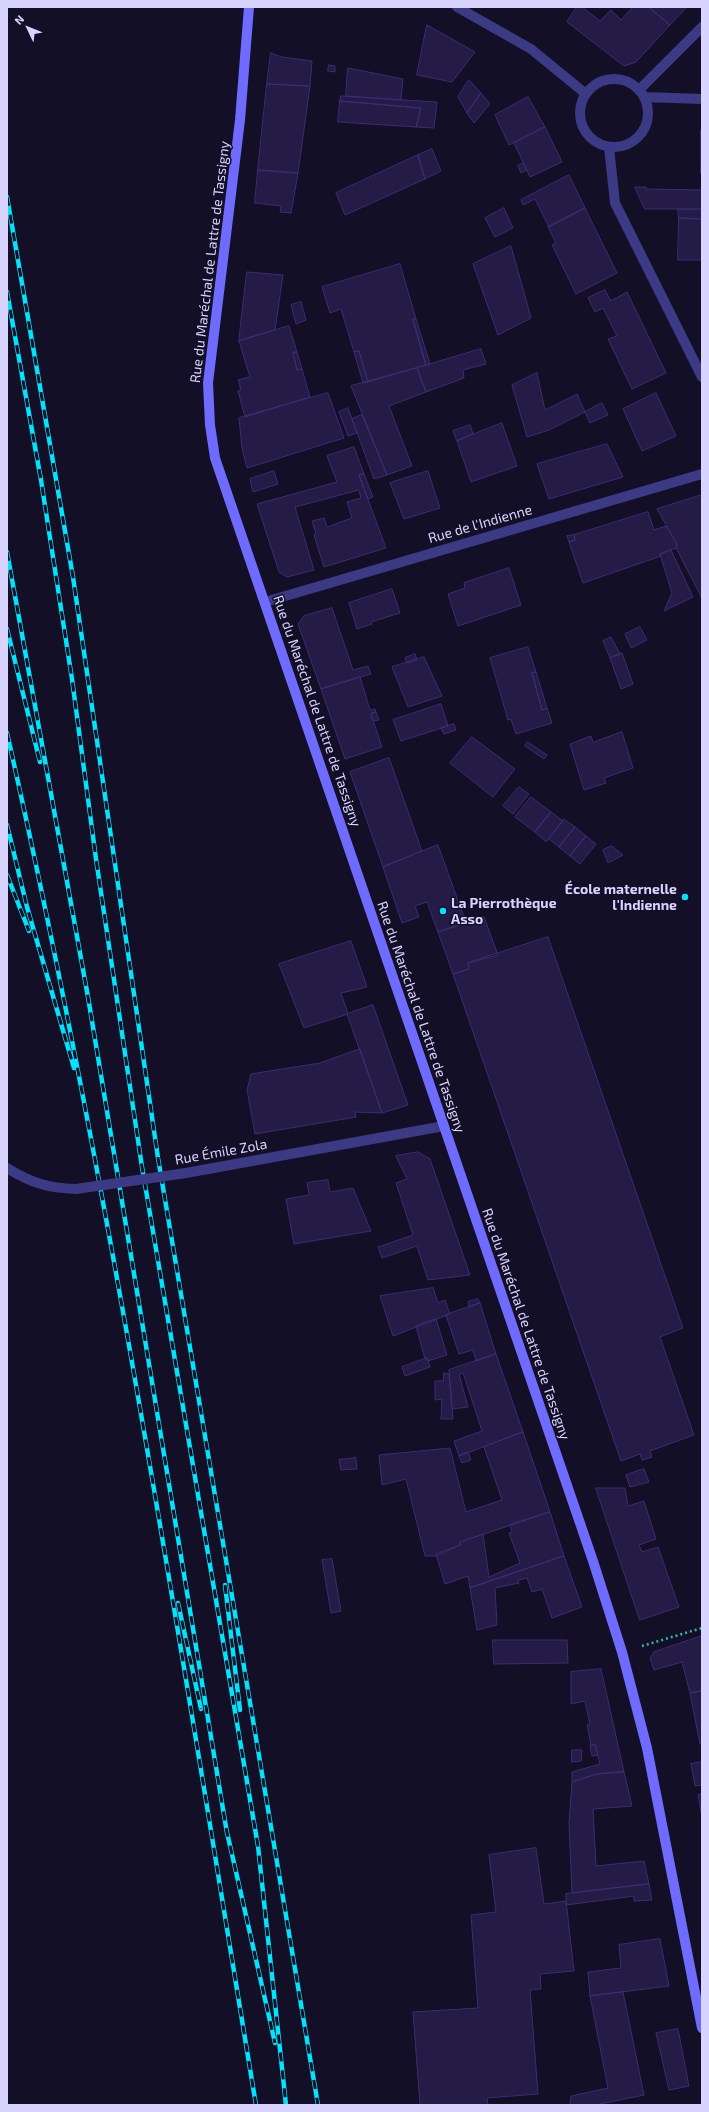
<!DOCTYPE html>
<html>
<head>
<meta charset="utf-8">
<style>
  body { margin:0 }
  #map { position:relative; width:709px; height:2112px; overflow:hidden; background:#130f26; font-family:"Exo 2",sans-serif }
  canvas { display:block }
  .frame { position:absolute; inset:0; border:8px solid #d9d4ff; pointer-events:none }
  .north { position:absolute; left:8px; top:8px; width:40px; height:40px; -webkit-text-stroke:3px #130f26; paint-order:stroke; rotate:313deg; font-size:11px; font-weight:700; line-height:16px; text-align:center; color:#d9d4ff }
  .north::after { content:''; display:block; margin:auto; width:14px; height:18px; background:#d9d4ff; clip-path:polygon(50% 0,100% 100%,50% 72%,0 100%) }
</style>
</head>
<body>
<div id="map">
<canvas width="709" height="2112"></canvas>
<div class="frame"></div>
<div class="north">N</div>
</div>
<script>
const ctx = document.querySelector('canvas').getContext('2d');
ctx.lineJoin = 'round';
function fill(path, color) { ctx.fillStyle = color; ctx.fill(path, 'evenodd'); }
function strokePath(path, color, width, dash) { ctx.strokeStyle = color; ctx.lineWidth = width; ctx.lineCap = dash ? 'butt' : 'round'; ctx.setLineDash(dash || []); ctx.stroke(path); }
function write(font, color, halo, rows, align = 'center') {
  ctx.font = font + ' "Exo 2",sans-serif'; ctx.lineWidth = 3; ctx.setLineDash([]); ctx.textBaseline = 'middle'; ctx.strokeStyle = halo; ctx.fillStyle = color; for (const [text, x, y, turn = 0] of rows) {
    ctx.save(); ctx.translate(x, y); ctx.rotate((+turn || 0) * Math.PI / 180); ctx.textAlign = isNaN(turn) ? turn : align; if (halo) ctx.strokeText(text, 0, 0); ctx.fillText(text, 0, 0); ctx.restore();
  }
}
const building = new Path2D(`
  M577,7H582L600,21L611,10L621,20L633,7H649L670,25L636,62L624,66L567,22Z
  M649,7H687L670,25Z
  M427,25L475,52L452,82L417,75Z
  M271,53L282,57L312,61L310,86L267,84Z
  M329,65L335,66V72L328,71Z
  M348,68L403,79L401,100L346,96Z
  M469,80L481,93L467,113L458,97Z
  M267,84L310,86L298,173L258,170Z
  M481,93L490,104L474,123L467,113Z
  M341,96L437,102L434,128L416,127L421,108L340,101Z
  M528,97L545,127L509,145L495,115Z
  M340,101L421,108L416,127L338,122Z
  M545,127L562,162L530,177L514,143Z
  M701,130H702V173H701Z
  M432,149L441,171L425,179L418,155Z
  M418,155L425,179L345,215L336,193Z
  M523,163L527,170L521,173L518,166Z
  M258,170L298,173L291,213L280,212L281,206L255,203Z
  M569,175L585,208L549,227L535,199L523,205L521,200Z
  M635,187H646V189L702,190V209H645Z
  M504,208L513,228L495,237L485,218Z
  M585,208L617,273L576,294L552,245L556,243L548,227Z
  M678,209H702V219L679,218Z
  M679,218L702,219V260H678Z
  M511,246L531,318L498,335L473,264Z
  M400,264L416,319H413L426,365L368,382L359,351L354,352L341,309L330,313L322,287Z
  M247,272L283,275L275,330L239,341Z
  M605,290L611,301L627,292L666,373L632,389L608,339L617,336L603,308L595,312L588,298Z
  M301,302L306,320L296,324L291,305Z
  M413,319H416L430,364L426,365Z
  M289,326L297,352L293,353L297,370L302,369L310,397L245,417L238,391L241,390L238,380L250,377L239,341Z
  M481,349L486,364L463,370L464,378L426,392L417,368Z
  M359,351L368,382L363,383L354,352Z
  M297,352L302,369L297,370L293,353Z
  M417,368L426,392L389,406L412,466L387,475L351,386Z
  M537,373L545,410L577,394L585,412L549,430L527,437L512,385Z
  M328,393L344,438L247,468L242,448L239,418Z
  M656,393L676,436L642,451L623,409Z
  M602,403L608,415L590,423L585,412Z
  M348,408L357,433L348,436L339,412Z
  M362,415L387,475L374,479L352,419Z
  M502,423L517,466L471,482L457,441Z
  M470,425L473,434L457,441L453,431Z
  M607,444L623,477L549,499L537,464Z
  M354,447L364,474L359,475L386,548L324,567L314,535L316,534L312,521L324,518L327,527L352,518L347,502L361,498L359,490L295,507L314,570L287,577L279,572L257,504L337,482L327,456Z
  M274,471L278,484L253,492L250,479Z
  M428,471L440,508L404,519L390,483Z
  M364,474L373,497L368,499L359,475Z
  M702,495V598L676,548L677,544L657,509Z
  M648,512L654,530L666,526L677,544L676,548L660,554L661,556L583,583L569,542L575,540L574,535Z
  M574,535L575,540L569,542L567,536Z
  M671,550L693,597L664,611L672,593L660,554Z
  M509,568L521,605L458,626L448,594L465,588L464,583Z
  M392,589L400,613L371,622L372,624L357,629L349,603Z
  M332,608L353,670L368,666L371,674L321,689L298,624L304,616Z
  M640,627L647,640L631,648L625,634Z
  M611,637L620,654L610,658L603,641Z
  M528,647L536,672L532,673L542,710L547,708L552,723L516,734L511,719L508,720L490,658Z
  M622,653L633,684L621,689L610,658Z
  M415,654L417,660L407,663L405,658Z
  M424,657L442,696L408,707L392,667Z
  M536,672L547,708L542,710L532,673Z
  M360,677L370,710L375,709L376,712L371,714L382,747L345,759L321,689Z
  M441,704L448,726L401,741L393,720Z
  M376,712L379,720L373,721L371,714Z
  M454,724L456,730L444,734L441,728Z
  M622,732L633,768L604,778L606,783L584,790L570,744L591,736L593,742Z
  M472,737L515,769L493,797L450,763Z
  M528,742L547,755L544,759L525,746Z
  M389,758L422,851L383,867L350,772Z
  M519,787L529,794L513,814L503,806Z
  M531,797L551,812L535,832L515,817Z
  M551,812L563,821L546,842L535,832Z
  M564,819L575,827L559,847L549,839Z
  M575,827L586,836L570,856L559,847Z
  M586,836L596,844L580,864L570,856Z
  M438,845L466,923L438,932L427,902L415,906L419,917L402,923L383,867Z
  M612,846L623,855L608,863L603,850Z
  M484,917L498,955L468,963L469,969L453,974L438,932Z
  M548,937L683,1328L660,1337L694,1435L650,1451L652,1457L642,1460L640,1454L621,1461L453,974L469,969L468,963Z
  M351,941L367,987L341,993L348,1014L304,1028L279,964Z
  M373,1005L408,1105L382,1113L347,1014Z
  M360,1049L382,1113L355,1112L356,1117L255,1134L247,1090L251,1074L320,1063Z
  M418,1152L430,1159L470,1275L428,1280L417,1246L382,1258L378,1247L413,1235L396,1183L407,1179L396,1156Z
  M328,1180L330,1192L353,1188L371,1231L294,1244L286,1199L309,1195L307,1183Z
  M433,1288L438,1303L445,1300L450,1314L393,1336L380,1296Z
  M478,1299L480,1303L469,1307L468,1302Z
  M480,1303L496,1354L476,1361L473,1350L459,1354L446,1315Z
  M436,1319L447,1355L428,1361V1359H425L416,1326Z
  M496,1354L523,1432L459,1456L454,1441L482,1431L463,1373L459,1374L468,1407L452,1409L449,1370Z
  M427,1358L430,1367L405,1376L402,1367Z
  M444,1373L449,1374L453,1419H441L442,1399L435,1400V1381H443Z
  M523,1432L550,1512L460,1542V1545L436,1556H425L406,1479L382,1485L379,1455L450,1448L466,1512L502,1500L484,1447Z
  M468,1452L471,1460L462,1463L459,1456Z
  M356,1458L357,1469L341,1470L339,1460Z
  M644,1469L649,1482L630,1487L626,1475Z
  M596,1488H625L628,1506L644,1501L656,1539L639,1545L642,1552L658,1547L679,1607L640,1620Z
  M550,1512L564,1556L470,1588L468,1576L445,1584L436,1554L460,1545V1542L483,1534L489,1577L520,1563L509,1533L512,1532L510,1525Z
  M564,1556L582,1607L552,1618L542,1589L532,1592L527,1578L518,1580L519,1583L495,1588L497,1625L477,1630L470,1588Z
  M332,1559L341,1611L331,1613L322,1560Z
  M702,1636V1691L690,1693L682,1662L654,1670L650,1658L654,1652Z
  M493,1640H567L568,1663L494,1664Z
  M601,1669L624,1772L596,1774L572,1782V1772L600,1764L595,1745H591L587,1725L590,1724L585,1701L571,1704V1672Z
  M702,1691V1743L700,1744L690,1693Z
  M595,1745L598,1755L592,1756L590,1746Z
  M572,1750H582L581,1761L572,1762Z
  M702,1762V1785L695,1786L691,1764Z
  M624,1772L632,1806L593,1809L596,1866L644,1861L649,1884L572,1893L569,1823L572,1782L596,1774Z
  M702,1794V1817L698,1795Z
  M536,1848L544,1904L566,1901L574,1971L540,1974L541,1989L530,1990L538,2094L487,2098L488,2105H420L413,2012L478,2008L471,1915L496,1912L489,1855Z
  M649,1884L652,1900L634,1901V1896L566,1905V1894Z
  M660,1939L669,1986L590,1996L588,1972L621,1968L619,1945Z
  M623,1992L644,2095L595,2105H570L571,2096L608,2088L590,1996Z
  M678,2029L689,2086L669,2090L656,2033Z`);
fill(building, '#241b47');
strokePath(building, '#3b2d73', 1);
strokePath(new Path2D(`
  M642,1646L702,1628`), '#2fb8b0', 2.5, [2, 3]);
strokePath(new Path2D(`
  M457,7L531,49L586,94
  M580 113a34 34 0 1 1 68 0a34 34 0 1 1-68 0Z
  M639,90L702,27
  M644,97L702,99
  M609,147L615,203L702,377
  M265,602L702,474`), '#3d3a85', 10);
strokePath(new Path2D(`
  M7,1168C31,1183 48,1188 76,1189
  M186,1173L444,1126`), '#3d3a85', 10);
strokePath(new Path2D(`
  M249,7L240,120L208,383L210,425L215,458L593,1561L622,1652L647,1748L702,2028`), '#6f6bff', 10);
const rail = new Path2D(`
  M7,197L73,577L158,1158L318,2105
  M7,292L41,480L72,679L96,859L142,1167L258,1846L286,2105
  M7,552L88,997L227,1833
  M7,629L40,762
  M7,733C110,1187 180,1646 256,2105
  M7,825L27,907L74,1068
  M7,875L29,931
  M225,1585L240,1710
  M178,1603L201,1709
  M226,1828L275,2043`);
strokePath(rail, '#00e5ff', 4.5);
strokePath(rail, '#130f26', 3, [9]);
strokePath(new Path2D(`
  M76,1189L186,1173`), '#3d3a85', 10);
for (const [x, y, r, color] of [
  [685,897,4,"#00e5ff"],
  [443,911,4,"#00e5ff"]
]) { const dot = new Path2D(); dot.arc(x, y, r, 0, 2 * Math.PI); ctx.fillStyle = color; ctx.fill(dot); strokePath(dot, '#130f26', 1.5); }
write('14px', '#d9d4ff', '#130f26', [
  ["Rue du Maréchal de Lattre de Tassigny",210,262,-83],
  ["Rue de l'Indienne",480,524,-16],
  ["Rue du Maréchal de Lattre de Tassigny",317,711,71],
  ["Rue du Maréchal de Lattre de Tassigny",421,1017,71],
  ["Rue Émile Zola",221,1152,-10],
  ["Rue du Maréchal de Lattre de Tassigny",526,1324,71]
]);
write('bold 14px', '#d9d4ff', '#130f26', [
  ["École maternelle",677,889],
  ["l'Indienne",677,905],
  ["La Pierrothèque",451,903,"left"],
  ["Asso",451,919,"left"]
], 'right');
</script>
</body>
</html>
